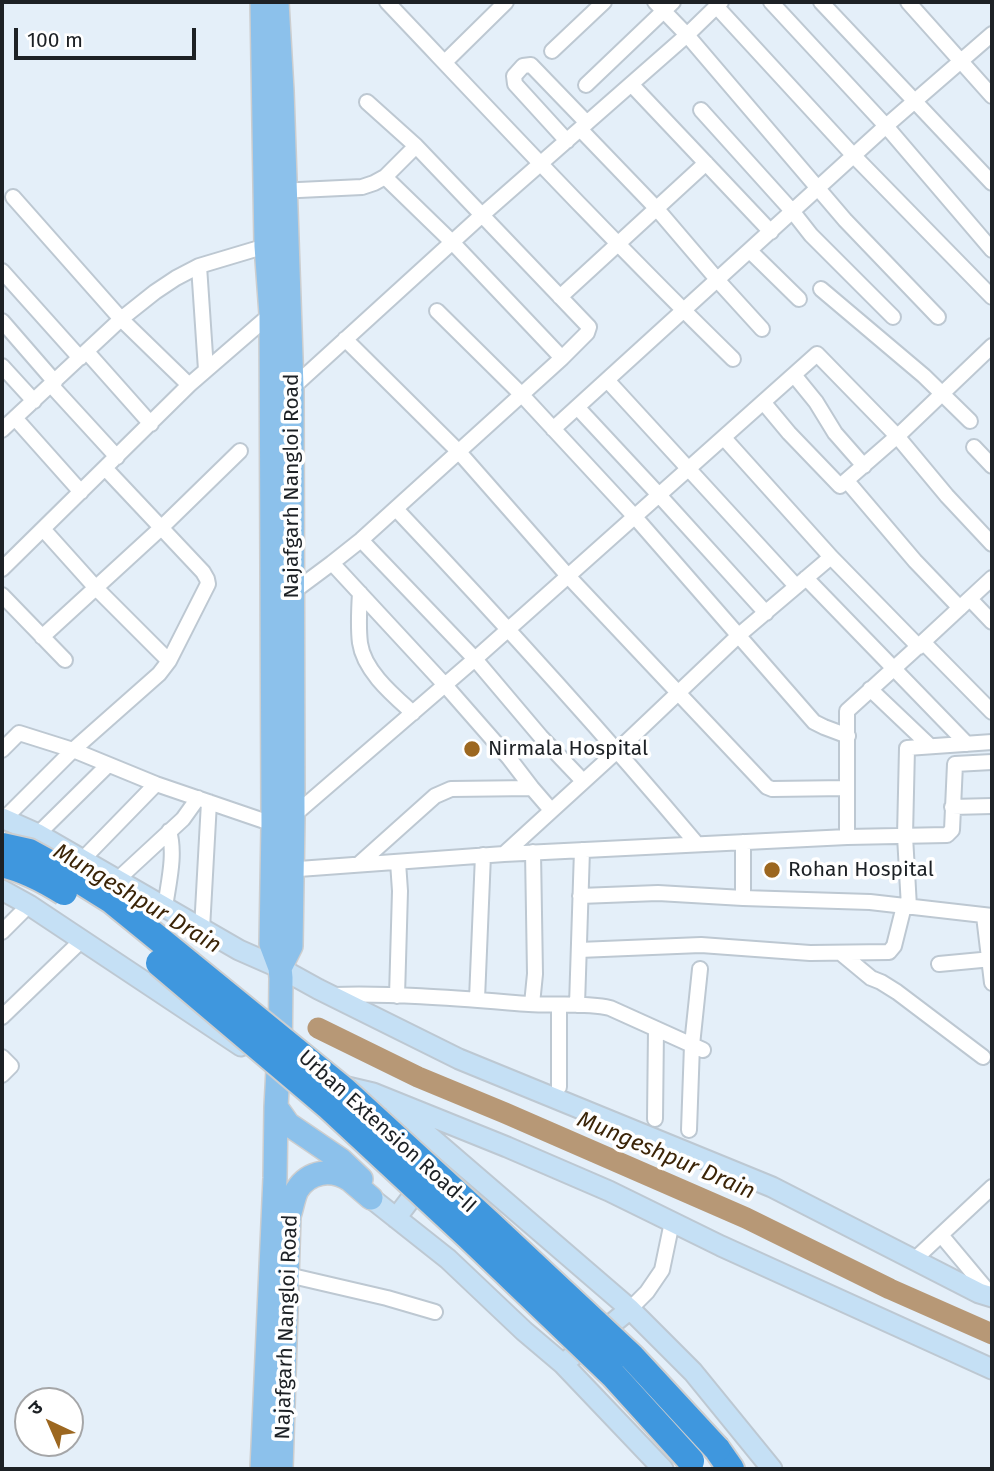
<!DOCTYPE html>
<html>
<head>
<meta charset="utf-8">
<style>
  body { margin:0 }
  #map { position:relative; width:994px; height:1471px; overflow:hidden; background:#e4eff9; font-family:"Fira Sans","Noto Sans Devanagari",sans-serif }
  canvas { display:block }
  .frame { position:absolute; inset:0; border:4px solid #1d2125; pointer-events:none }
  .north { position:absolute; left:14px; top:1387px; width:70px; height:70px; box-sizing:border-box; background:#fff; border:2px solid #a5a6a8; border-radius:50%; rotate:316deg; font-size:19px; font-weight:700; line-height:28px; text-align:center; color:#1d2125 }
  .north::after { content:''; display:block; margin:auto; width:24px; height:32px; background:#9c6720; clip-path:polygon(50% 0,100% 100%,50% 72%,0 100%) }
  .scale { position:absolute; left:14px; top:28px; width:182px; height:32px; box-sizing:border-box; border:4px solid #1d2125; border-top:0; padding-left:9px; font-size:21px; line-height:24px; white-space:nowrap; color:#1d2125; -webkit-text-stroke:5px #fff; paint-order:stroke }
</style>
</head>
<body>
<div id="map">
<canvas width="994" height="1471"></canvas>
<div class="frame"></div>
<div class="north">उ</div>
<div class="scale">100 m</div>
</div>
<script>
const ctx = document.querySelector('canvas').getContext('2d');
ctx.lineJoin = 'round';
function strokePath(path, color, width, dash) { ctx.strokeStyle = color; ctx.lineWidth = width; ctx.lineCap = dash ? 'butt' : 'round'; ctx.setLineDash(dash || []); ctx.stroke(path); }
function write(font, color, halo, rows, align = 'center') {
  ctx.font = font + ' "Fira Sans",sans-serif'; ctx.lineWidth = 7; ctx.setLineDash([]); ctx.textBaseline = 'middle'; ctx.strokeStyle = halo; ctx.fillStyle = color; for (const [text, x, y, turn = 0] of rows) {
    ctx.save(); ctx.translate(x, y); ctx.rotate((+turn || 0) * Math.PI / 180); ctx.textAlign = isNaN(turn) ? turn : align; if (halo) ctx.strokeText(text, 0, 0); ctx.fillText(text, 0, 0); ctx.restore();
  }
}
strokePath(new Path2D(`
  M318,1028L418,1077L505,1113L746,1218L890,1289L992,1334`), '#b79876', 21);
const street = new Path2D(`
  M387,2C501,122 614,243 733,359
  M721,2L687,35L845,220L938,317
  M771,2L886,126L992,250
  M821,2L992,183
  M908,2L992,96
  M716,6L854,156L992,297
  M552,51L604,2
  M445,62L506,2
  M631,84L771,232
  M586,85L673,2
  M701,110L793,212L811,235L893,317
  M580,129L657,209L721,284L762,329
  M567,141L515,84L514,76L523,66L531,65L587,123
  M385,177L416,146
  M278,191L362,187L374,183L385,177L453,243L562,358
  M13,197L121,319L189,385
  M750,251L799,299
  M199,266L206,370
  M2,271L80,358
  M821,289L924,376L970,421
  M560,297L706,163
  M437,311L522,395L635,517L814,722L824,727L848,736
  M2,321L55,382
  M345,339L459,452L568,576L767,787L772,789L847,788
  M87,352L151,424
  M2,366L34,401
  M794,375L816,402L835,433L864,466
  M607,380L796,586
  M51,385L117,457
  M292,388L482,215L687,35L655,2
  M764,403L789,433L840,486L902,432L992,346
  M577,407L659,495L766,613
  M15,418L81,492
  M553,429L886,126L992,34
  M2,430L121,319L155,292L176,278L199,266L266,246
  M724,438L831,557
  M974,447L992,466
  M847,481L915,561L960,608
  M396,509C499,618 600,729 697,844
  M43,529L96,588L169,661
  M361,540L475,659L541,737L583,781
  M332,563L445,685L509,758L532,788L551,810
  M2,569L189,385L271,314
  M806,578L967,744
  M288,592H293L332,563L361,540L562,358L587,333L589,327L416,146L367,102
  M360,593C359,609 358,627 360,643C364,671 393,695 413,713
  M2,595L65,660
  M970,599L992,622
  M42,637L161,528L240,451
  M923,642L992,712
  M870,689L930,746
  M2,750L19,733L73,750L156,784L273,824
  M952,807L992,806
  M293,816L475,659L817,354L897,436L947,496L992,544
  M4,819L73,750L159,674L169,661L208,584L207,579L203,572L105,468
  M38,834L108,765
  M847,837V711L923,642L992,578
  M743,842V898
  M504,854L618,750L739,635L831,557L919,647
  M82,860L156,784
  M359,864L435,796L451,789L532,788
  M285,870L504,854L847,837L947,835L952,830L955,764L992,762
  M117,880L183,819L198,798
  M580,896L658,893L743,898L870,902L992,916
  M909,907L905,836L907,748L992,742
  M165,908C168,884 176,855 169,831
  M984,916L992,983
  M202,929L209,802
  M2,932L29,905
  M579,950L701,945L810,953L889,952L894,946L904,906
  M842,954L871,978L881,982L897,992L983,1057
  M939,964L992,959
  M333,995C398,993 464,999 529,1004C556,1006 583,1002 610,1008L703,1050
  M397,996L400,891L398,862
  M477,999L483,855
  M532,1004L535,974L533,852
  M577,1005L582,850
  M2,1017L82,940
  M2,1057L11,1066L2,1075
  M559,1087V1005
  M655,1119L656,1029
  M689,1130L692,1045L700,969
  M941,1235L992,1296
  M914,1260L992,1187
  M288,1275L387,1298L435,1312
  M630,1309L647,1292L662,1270L672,1222`);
const secondary = new Path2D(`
  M2,818L38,834L239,950L280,968L318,989L459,1059L772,1187L979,1293L992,1297
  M2,890L29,905L241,1046
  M339,1085L373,1093L507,1147L609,1191L721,1246L992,1369
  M396,1110L421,1129L630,1309L693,1372L772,1469
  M371,1198L448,1259L524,1331L563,1364L663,1469
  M396,1218L425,1180
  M563,1364L630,1309`);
const primary = new Path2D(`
  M262,2L266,246L271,314L273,824L271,944L280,968L281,978L280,1062L278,1069L276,1107L275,1178L262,1469
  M277,2L282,91L292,388L293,816L291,946L280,968
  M276,1107L288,1124L341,1160L361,1179
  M281,1469L289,1216C292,1208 293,1198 297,1190C309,1171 332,1168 350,1180C357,1186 364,1192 371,1198`);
const highway = new Path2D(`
  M717,1449L731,1469`);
strokePath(street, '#bdc8d2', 18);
strokePath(secondary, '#bdc8d2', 23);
strokePath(primary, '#cdcecf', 26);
strokePath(highway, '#cdcecf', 30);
strokePath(street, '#fff', 14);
strokePath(secondary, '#c5e0f5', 19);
strokePath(primary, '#8cc1eb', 23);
strokePath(highway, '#3f97de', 26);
const highwayBridge = new Path2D(`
  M2,846L29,852L71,875L111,900L344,1090L489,1223L632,1357L717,1449
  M2,864C24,869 45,880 64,892
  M159,963L328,1106L469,1237L613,1375L691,1461`);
strokePath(highwayBridge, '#cdcecf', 30, []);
strokePath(highwayBridge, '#3f97de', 26);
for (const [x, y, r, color] of [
  [472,749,9,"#9c6720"],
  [772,870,9,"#9c6720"]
]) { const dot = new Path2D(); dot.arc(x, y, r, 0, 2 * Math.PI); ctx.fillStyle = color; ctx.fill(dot); strokePath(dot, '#fff', 2.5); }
write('21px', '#1d2125', '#fff', [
  ["Najafgarh Nangloi Road",292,486,-90],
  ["Urban Extension Road-II",387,1132,42],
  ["Najafgarh Nangloi Road",287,1327,-88]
]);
write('21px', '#1d2125', '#fff', [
  ["Nirmala Hospital",488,749],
  ["Rohan Hospital",788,870]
], 'left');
write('italic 23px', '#3b2407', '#fff', [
  ["Mungeshpur Drain",137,899,31],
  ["Mungeshpur Drain",666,1156,23]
]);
</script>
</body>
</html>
